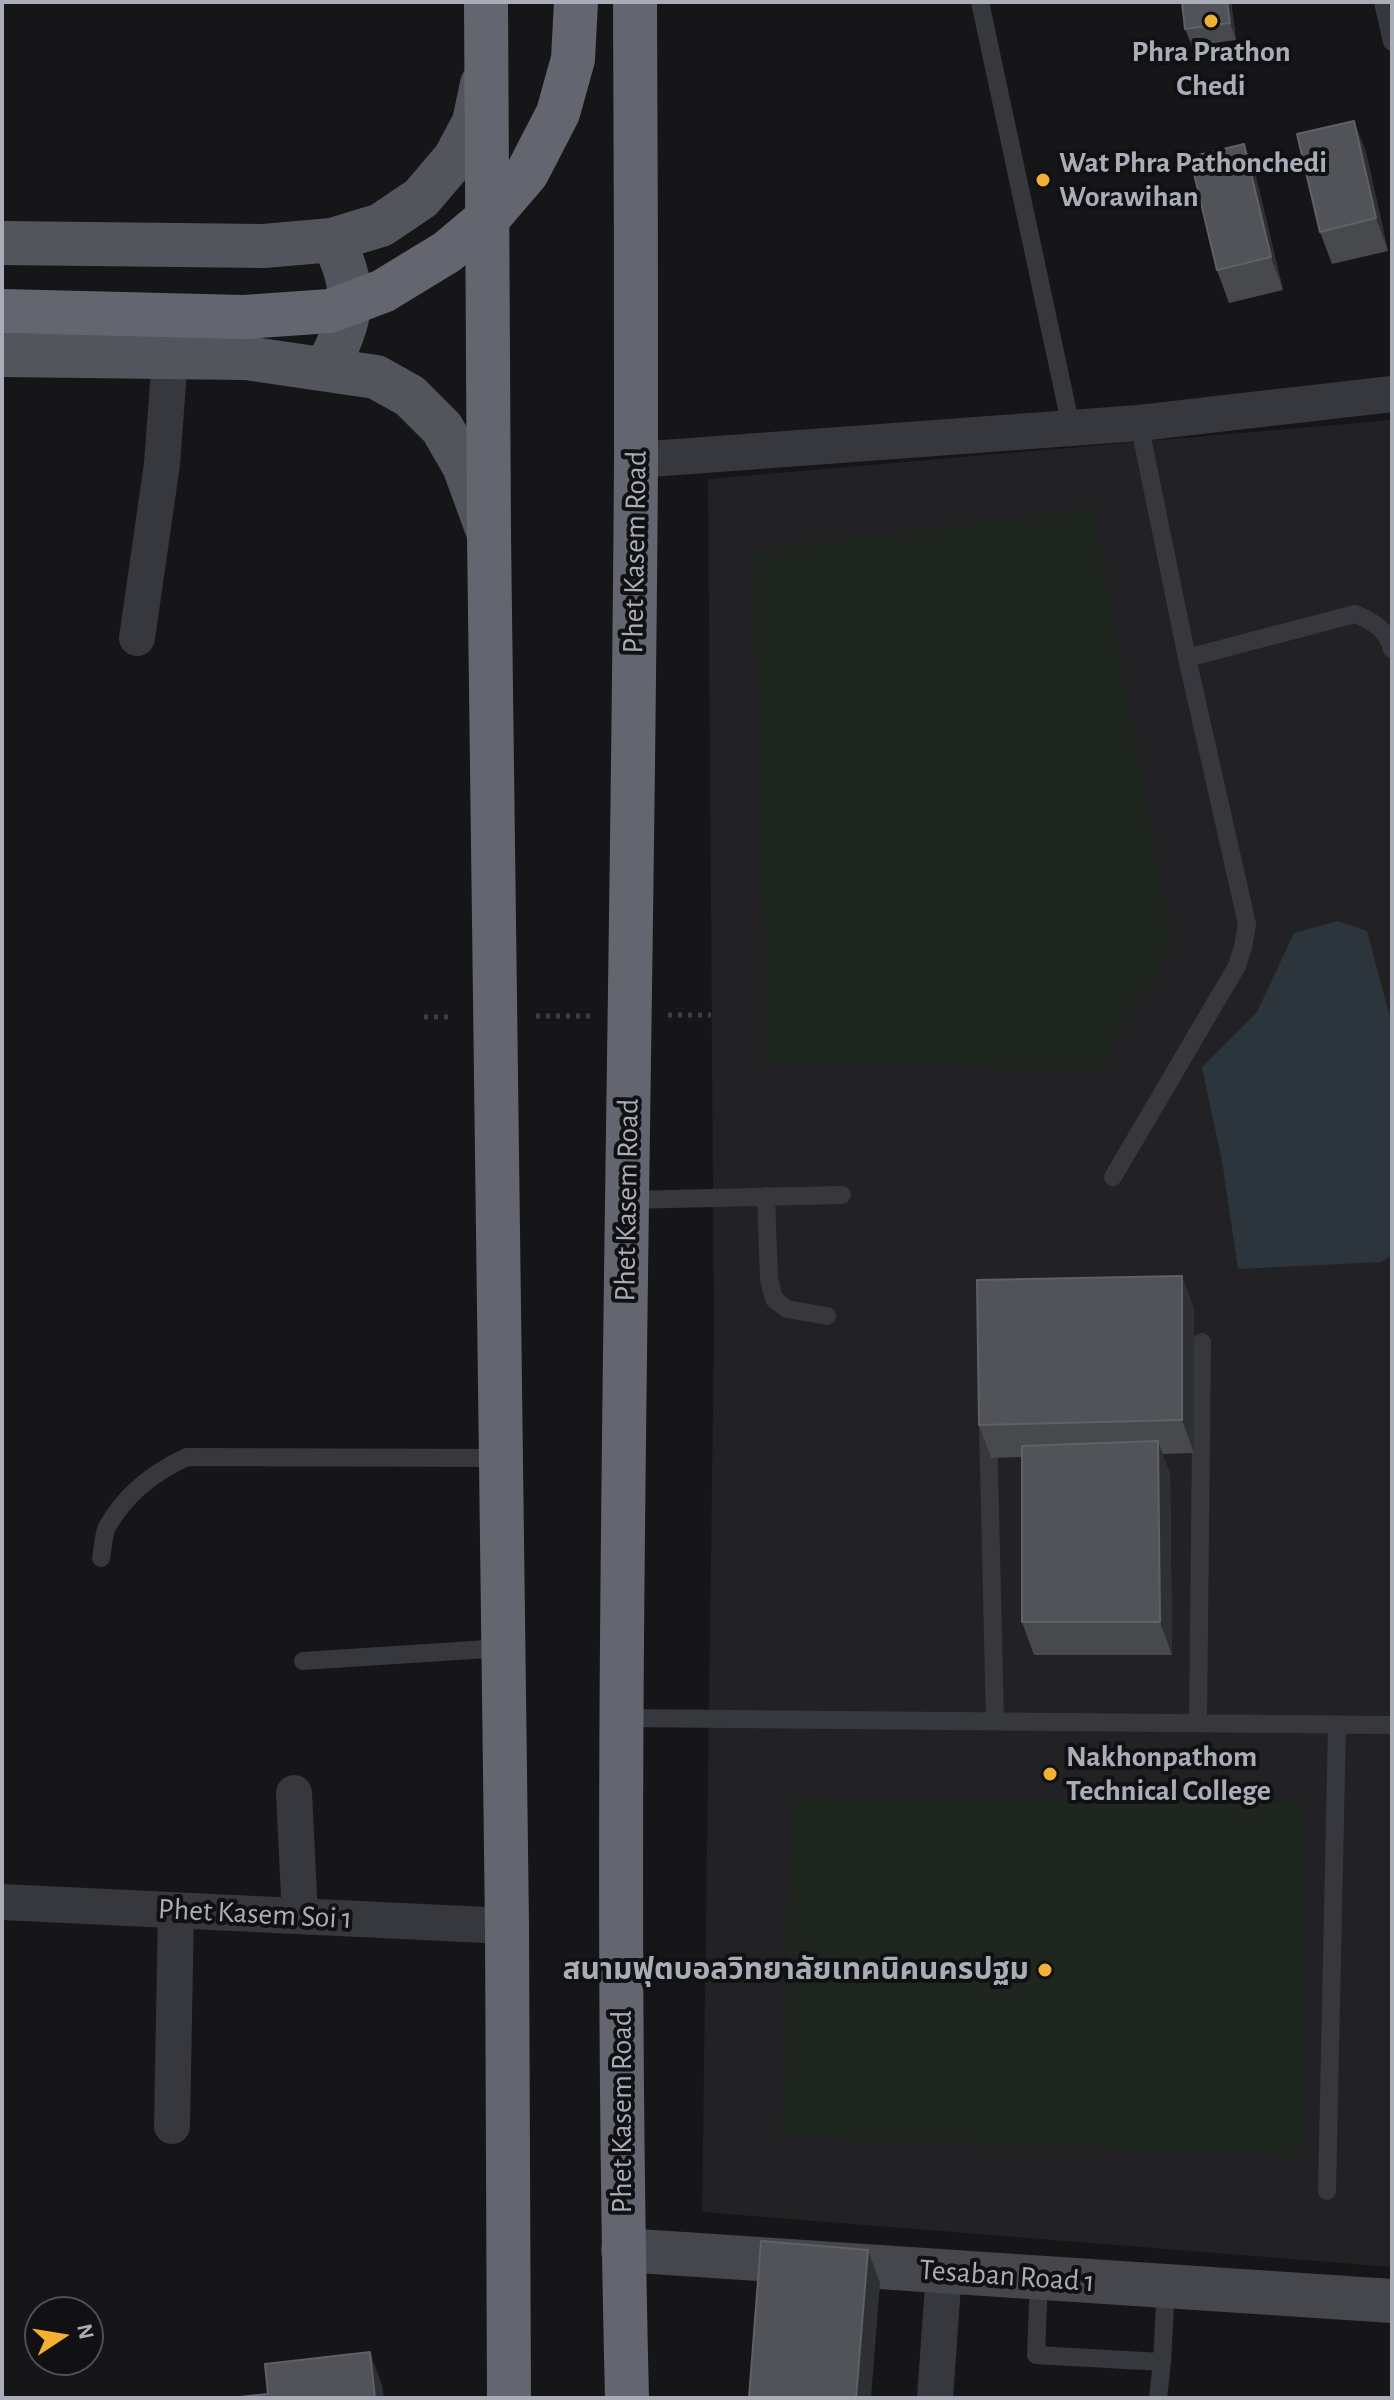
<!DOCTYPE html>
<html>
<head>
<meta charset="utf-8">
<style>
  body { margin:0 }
  #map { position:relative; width:1394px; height:2400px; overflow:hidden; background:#161618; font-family:"Alegreya Sans",sans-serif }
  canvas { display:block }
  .frame { position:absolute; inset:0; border:4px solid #a8adb8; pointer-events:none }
  .north { position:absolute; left:24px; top:2296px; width:80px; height:80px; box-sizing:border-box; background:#111113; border:2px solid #4d4f55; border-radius:50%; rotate:78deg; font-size:22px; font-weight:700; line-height:32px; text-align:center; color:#a8adb8 }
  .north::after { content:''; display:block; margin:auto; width:28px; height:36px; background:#f2b134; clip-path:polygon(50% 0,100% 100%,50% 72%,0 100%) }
</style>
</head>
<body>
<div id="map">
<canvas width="1394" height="2400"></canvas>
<div class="frame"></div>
<div class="north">N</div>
</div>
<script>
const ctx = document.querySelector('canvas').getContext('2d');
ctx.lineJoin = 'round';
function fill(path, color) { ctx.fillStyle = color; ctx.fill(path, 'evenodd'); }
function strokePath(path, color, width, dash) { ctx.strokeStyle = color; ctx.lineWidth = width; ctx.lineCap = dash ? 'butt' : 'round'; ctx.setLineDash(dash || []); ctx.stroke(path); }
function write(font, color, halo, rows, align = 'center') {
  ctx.font = font + ' "Alegreya Sans","Noto Sans Thai",sans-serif'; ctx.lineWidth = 8; ctx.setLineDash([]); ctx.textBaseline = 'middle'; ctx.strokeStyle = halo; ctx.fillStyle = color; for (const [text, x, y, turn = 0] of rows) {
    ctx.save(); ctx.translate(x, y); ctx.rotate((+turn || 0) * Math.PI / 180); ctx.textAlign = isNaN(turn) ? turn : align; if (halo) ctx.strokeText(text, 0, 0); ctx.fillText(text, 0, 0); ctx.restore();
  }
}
fill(new Path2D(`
  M1392,420V2267L702,2212L714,1336L708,479Z`), '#222225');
fill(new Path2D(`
  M1093,509L1172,944L1099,1070L767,1062L754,551Z
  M791,1797L1304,1803L1302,2156L783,2137Z`), '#1e261f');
fill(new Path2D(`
  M1338,921L1367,931L1392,1025V1255L1381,1262L1238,1269L1222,1161L1202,1067L1257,1012L1294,933Z`), '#2c353c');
strokePath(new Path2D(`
  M668,1015H711
  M536,1016H590
  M424,1017H454`), '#3d3f44', 5, [4, 6]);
strokePath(new Path2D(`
  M980,2L1071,427
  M1383,2L1392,42
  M1187,658L1355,614C1372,621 1387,629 1392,649
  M1113,1177L1237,966L1243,947L1247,924L1187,658L1139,423
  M766,1196L769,1279L774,1299L787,1309L827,1316
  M627,1200L842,1195
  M988,1426L995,1721
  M101,1558C103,1549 103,1536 107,1527C125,1495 154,1472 187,1457L500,1458
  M303,1661L503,1648
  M620,1718L1392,1725
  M1198,1723L1202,1342
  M1327,2191L1337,1725
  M1039,2278L1036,2355L1162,2362L1166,2287
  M1158,2398L1162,2362`), '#37383d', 18);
strokePath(new Path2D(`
  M636,460L1139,423L1392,394
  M137,638L162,464L170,357
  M294,1793L300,1916
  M2,1902L507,1926
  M172,2126L176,1911
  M935,2398L944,2271`), '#37383d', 36);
strokePath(new Path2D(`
  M623,2250L1392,2301`), '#45474d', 44);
strokePath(new Path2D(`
  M2,243L264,246L332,240L381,225L421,198L455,158L474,122L482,84
  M2,355L246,358L376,377L410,396L442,428L464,466L487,529
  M326,369C352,320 360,290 332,240`), '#53555c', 44);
strokePath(new Path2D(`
  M486,2L489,535L507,1926L509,2398
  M2,311L244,317L330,311L383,291L447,252L491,215L527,173L558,113L573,59L576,2
  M627,2398C611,1752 632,1106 636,460C637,307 635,155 635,2`), '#63666e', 44);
fill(new Path2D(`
  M1182,2H1231L1236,40L1192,46L1185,29Z
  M1354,121L1366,153L1388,251L1332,264L1320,232Z
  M1256,177L1283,290L1229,303L1217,270Z
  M1194,1308V1453L1162,1454L1170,1474L1172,1655H1034L1022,1622V1457L991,1458L979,1425Z`), '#47494d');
fill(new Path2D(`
  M1227,2H1231L1236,40L1230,23Z
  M1354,121L1366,153L1388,251L1376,218Z
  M1244,144L1256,177L1283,290L1271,257Z
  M1182,1276L1194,1308V1453L1182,1420Z
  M1158,1441L1170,1474L1172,1655L1160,1622Z
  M868,2250L880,2283L871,2398H856Z
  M370,2352L382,2385L384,2398H375Z`), '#2f3033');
const building = new Path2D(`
  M1182,2H1227L1230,23L1185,29Z
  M1354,121L1376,218L1320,232L1297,134Z
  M1244,144L1271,257L1217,270L1190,157Z
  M1182,1276V1420L979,1425L977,1280Z
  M1158,1441L1160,1622H1022V1446Z
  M761,2241L868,2250L856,2398H749Z
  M370,2352L375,2398H229L268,2394L265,2364Z`);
fill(building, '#525359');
strokePath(building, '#5f6168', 2);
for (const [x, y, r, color] of [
  [1211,21,8,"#f2b134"],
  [1043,180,8,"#f2b134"],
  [1050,1774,8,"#f2b134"],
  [1045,1970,8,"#f2b134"]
]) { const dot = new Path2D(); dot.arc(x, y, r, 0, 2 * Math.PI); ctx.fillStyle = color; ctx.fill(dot); strokePath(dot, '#111113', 3); }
write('bold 30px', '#a8adb8', '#111113', [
  ["Phra Prathon",1211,52,"center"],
  ["Chedi",1211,86,"center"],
  ["Wat Phra Pathonchedi",1059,163],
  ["Worawihan",1059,197],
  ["Nakhonpathom",1066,1757],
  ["Technical College",1066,1791],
  ["สนามฟุตบอลวิทยาลัยเทคนิคนครปฐม",1029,1970,"right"]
], 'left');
write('30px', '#a8adb8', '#111113', [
  ["Phet Kasem Road",635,552,-89],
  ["Phet Kasem Road",627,1200,-89],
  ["Phet Kasem Soi 1",255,1914,3],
  ["Phet Kasem Road",622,2112,-90],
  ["Tesaban Road 1",1007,2276,4]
]);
</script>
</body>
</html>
